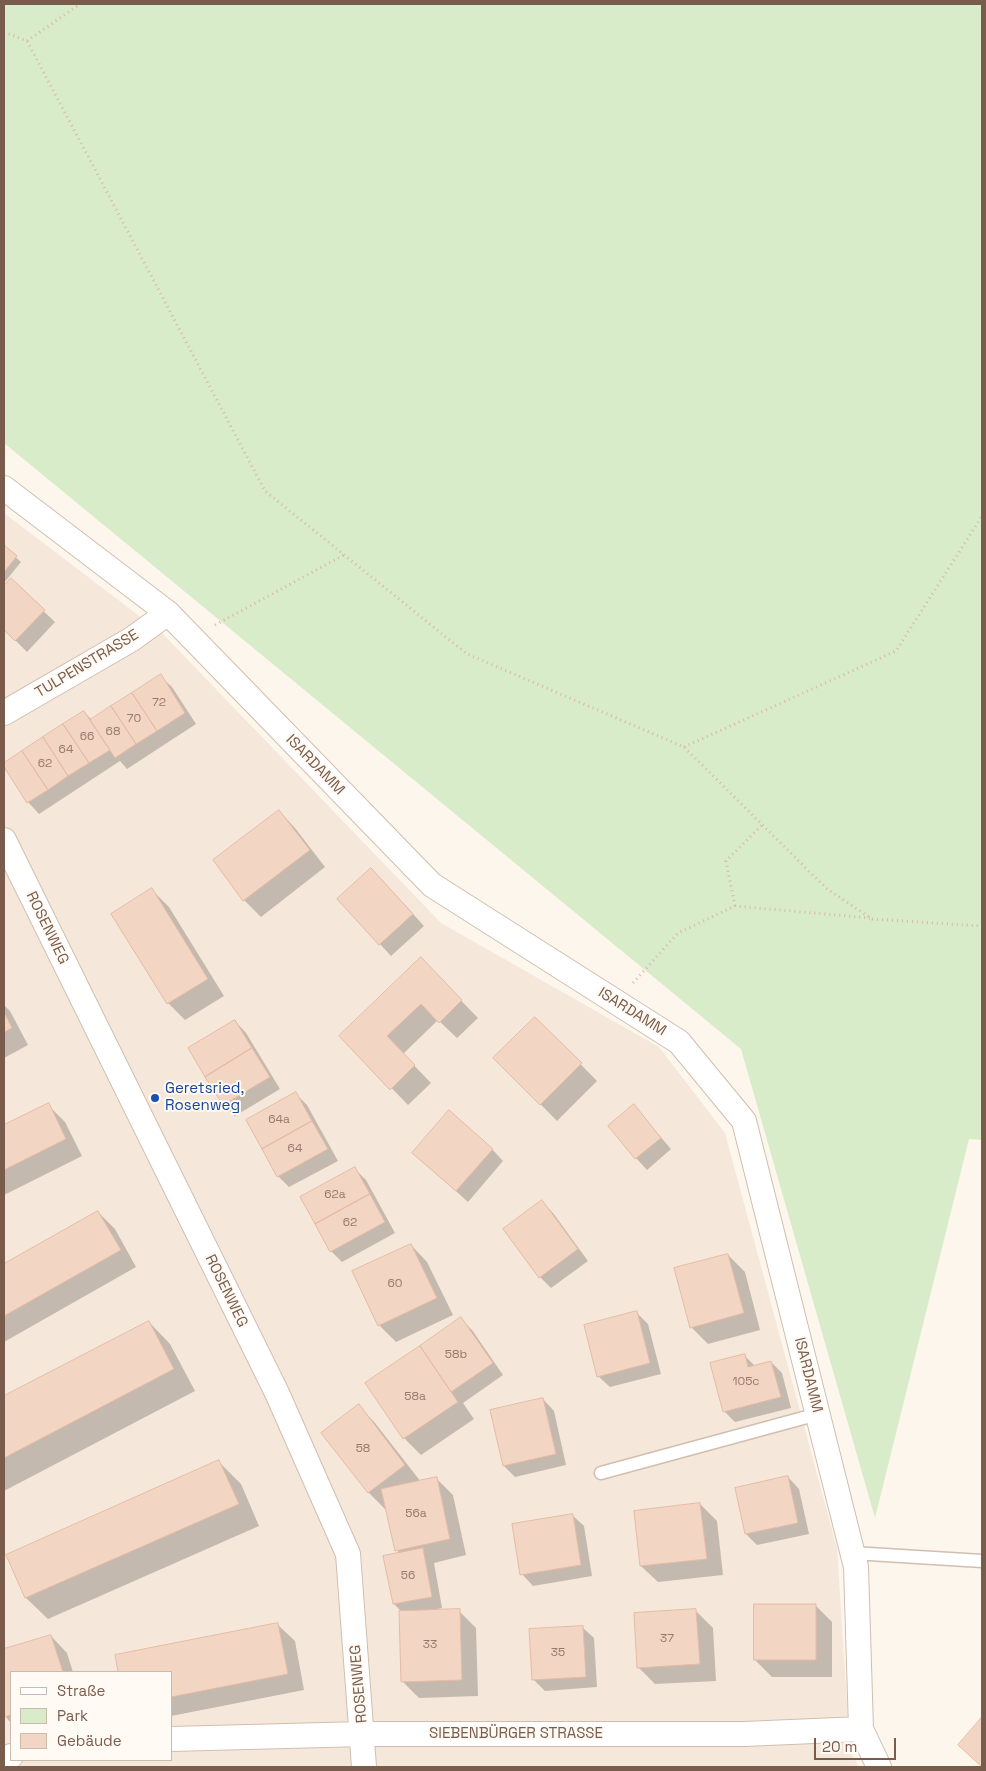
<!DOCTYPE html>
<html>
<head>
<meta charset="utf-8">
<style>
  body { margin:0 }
  #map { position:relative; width:986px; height:1771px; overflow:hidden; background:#fdf6ec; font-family:"Space Grotesk",sans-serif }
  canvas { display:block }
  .frame { position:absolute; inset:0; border:5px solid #7a5c4d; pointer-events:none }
  .legend { position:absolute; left:10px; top:1671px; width:162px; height:90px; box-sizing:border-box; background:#fffaf3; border:1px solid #cabbb1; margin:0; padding:6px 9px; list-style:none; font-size:15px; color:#7a5c4d }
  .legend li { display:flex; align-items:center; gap:10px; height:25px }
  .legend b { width:25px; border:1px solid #cabbb1 }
  .scale { position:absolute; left:814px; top:1738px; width:82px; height:22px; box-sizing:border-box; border:2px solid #7a5c4d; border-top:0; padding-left:6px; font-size:15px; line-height:18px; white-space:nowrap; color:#7a5c4d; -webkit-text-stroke:4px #fffaf3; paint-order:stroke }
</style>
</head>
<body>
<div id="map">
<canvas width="986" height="1771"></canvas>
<div class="frame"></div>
<ul class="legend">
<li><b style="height:6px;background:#fff"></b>Straße</li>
<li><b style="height:14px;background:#d8ecc9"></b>Park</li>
<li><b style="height:14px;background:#f3d5c3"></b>Gebäude</li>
</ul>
<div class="scale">20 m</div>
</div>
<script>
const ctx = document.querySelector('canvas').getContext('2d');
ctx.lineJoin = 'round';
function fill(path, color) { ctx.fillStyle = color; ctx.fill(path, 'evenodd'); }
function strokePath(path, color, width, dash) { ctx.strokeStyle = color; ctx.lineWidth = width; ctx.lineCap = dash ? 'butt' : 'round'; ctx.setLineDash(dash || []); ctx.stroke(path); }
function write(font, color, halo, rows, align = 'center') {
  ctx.font = font + ' "Space Grotesk",sans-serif'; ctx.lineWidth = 4; ctx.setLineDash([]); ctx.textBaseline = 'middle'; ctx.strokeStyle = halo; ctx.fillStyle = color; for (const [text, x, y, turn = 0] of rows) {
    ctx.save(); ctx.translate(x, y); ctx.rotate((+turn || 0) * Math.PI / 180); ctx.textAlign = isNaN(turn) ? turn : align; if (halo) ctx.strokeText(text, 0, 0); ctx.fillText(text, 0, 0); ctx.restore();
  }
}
fill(new Path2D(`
  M4,513L163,634L441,923L659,1047L725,1133L837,1548L850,1751L859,1767H4ZM11,1672H171V1760H11Z`), '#f5e8da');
fill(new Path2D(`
  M4,4H982V1140L969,1139L875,1518L741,1049L4,443Z`), '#d8ecc9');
fill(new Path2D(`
  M4,547L21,562L4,583Z
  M11,580L55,622L27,652L4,629V588Z
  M160,676L172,687L196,724L127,769L120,761L39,814L28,802L4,764L84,712L92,720Z
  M279,811L295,828L325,867L261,917L244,900Z
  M382,880L424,926L391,956L380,944Z
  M152,890L169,907L224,996L185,1020L168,1003Z
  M437,976L478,1018L457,1038L438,1020L403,1054L431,1083L408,1105L341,1036Z
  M4,1005L10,1011L28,1045L4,1058Z
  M535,1018L597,1081L557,1121L495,1058Z
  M235,1021L246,1033L280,1089L235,1116L224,1105L190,1048Z
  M296,1094L307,1105L338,1161L289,1187L278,1176Z
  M48,1105L65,1122L82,1156L4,1195V1127Z
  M634,1106L671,1149L647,1170L636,1158Z
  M492,1149L503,1161L468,1202L414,1153Z
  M355,1169L366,1180L395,1233L342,1262L331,1251Z
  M542,1202L553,1213L588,1261L551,1288L540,1277Z
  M98,1212L115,1229L136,1267L4,1342V1266Z
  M411,1245L427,1262L453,1315L396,1342L379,1325Z
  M728,1255L745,1272L760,1330L708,1344L691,1327Z
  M637,1313L648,1324L661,1374L610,1387L598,1376Z
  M461,1319L472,1330L503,1375L463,1403L474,1419L421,1455L404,1438Z
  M149,1322L170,1344L195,1391L4,1491V1398Z
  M745,1356L755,1366L771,1362L782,1373L791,1408L735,1422L724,1411Z
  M543,1399L554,1411L566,1465L515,1477L504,1466L491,1411Z
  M359,1406L375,1423L421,1482L436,1478L453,1495L466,1555L434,1563L442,1608L433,1610V1611H459L476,1628L478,1696L419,1698L402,1681L401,1611L394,1604L400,1554L397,1550L387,1508L385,1509L368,1492Z
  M219,1462L241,1484L259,1526L48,1619L26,1598L8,1555Z
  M788,1477L799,1489L809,1534L757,1545L746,1534L736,1489Z
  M700,1504L717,1521L723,1575L658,1582L641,1566Z
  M572,1515L584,1526L592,1576L533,1586L522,1574Z
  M815,1605L832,1622V1677H772L755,1660Z
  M696,1611L713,1628L716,1681L655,1684L638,1667Z
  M278,1625L295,1641L304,1690L171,1716V1672H120L117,1656Z
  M582,1627L594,1638L597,1687L545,1691L533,1679Z
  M51,1636L67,1653L73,1672H11V1723L4,1715V1651Z`), '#0003');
const building = new Path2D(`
  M4,545L17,556L4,572Z
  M11,578L45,610L15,641L4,630V586Z
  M161,674L185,713L157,731L132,693Z
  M132,693L157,731L136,744L111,706Z
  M111,706L136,744L115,758L90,720Z
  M84,711L110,750L89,763L63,724Z
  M63,724L89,763L68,776L43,737Z
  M43,737L68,776L48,790L22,751Z
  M22,751L48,790L27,803L4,767V763Z
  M279,810L310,850L243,901L213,860Z
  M371,868L413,914L379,945L337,899Z
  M152,888L208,979L167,1004L111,914Z
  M421,957L462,1000L439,1023L421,1004L387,1036L415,1065L390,1090L339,1036Z
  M4,1012L12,1028L4,1032Z
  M535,1017L582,1063L540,1105L493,1058Z
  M235,1020L252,1048L205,1077L188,1048Z
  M252,1048L270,1077L223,1105L205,1077Z
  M296,1092L312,1121L262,1149L246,1120Z
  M49,1103L66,1139L4,1170V1125Z
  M634,1104L661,1138L635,1159L608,1126Z
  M449,1110L493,1149L456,1191L412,1153Z
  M312,1121L328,1149L277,1177L262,1149Z
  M355,1167L370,1194L315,1224L300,1197Z
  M370,1194L385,1222L330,1252L315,1224Z
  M542,1200L578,1249L539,1278L503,1229Z
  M98,1211L121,1250L4,1316V1264Z
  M411,1244L437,1298L378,1326L352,1271Z
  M728,1254L744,1313L690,1328L674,1268Z
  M637,1311L650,1363L597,1377L584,1325Z
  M461,1317L493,1363L451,1392L420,1346Z
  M149,1321L174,1369L4,1458V1396Z
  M420,1346L458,1402L403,1439L365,1383Z
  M745,1354L748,1367L771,1361L781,1397L723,1412L710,1363Z
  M543,1398L556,1454L503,1466L490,1410Z
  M359,1404L405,1465L368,1493L321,1433Z
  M219,1460L239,1504L25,1598L6,1555Z
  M788,1476L798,1523L745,1534L735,1488Z
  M437,1477L450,1539L395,1551L381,1489Z
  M700,1503L707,1559L640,1566L634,1511Z
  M573,1514L581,1565L520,1575L512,1524Z
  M423,1548L432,1597L393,1604L383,1556Z
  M754,1604H816V1660H754Z
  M460,1609L462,1680L401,1682L399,1611Z
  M696,1609L700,1664L637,1668L634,1613Z
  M278,1623L288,1674L171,1697V1672H118L115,1655Z
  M583,1626L586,1677L532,1680L529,1629Z
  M51,1635L63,1672H11V1715L4,1717V1649Z
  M982,1717V1767L958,1745Z`);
fill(building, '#f3d5c3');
strokePath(building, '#e6bba3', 1);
const lane = new Path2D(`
  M601,1473L818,1414
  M853,1553L982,1561`);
const street = new Path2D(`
  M4,488L168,613L432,885L679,1042L744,1121L856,1567L861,1729L879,1767
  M4,713L132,639L168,613
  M4,840L277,1393L348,1554L364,1767
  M171,1739L363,1734H744L861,1729
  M4,1759L11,1756`);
strokePath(lane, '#d1beb0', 15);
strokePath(street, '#d1beb0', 26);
strokePath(new Path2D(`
  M4,32L27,41L265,491L467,654L684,747L827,889L872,919L982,926
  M27,41L80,4
  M215,625L344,555
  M684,747L896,651L982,516
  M735,906L726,861L762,825
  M633,983L678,933L735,906L870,918`), '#d9b8a5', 3, [1, 4]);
strokePath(lane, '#fff', 12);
strokePath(street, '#fff', 24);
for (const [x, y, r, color] of [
  [155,1098,5,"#1a4fb4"]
]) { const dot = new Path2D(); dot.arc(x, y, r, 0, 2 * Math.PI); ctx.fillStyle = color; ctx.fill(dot); strokePath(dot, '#fffaf3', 2); }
write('12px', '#987a6a', null, [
  ["72",159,703],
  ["70",134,719],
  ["68",113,732],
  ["66",87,737],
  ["64",66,750],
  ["62",45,764],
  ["64a",279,1120],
  ["64",295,1149],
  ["62a",335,1195],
  ["62",350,1223],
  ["60",395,1284],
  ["58b",456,1355],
  ["105c",746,1382],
  ["58a",415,1397],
  ["58",363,1449],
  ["56a",416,1514],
  ["56",408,1576],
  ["37",667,1639],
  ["33",430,1645],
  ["35",558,1653]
]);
write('15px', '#7a5c4d', '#fffaf3', [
  ["TULPENSTRASSE",87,664,-31],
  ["ISARDAMM",315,765,46],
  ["ROSENWEG",47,928,64],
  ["ISARDAMM",632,1012,32],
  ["ROSENWEG",226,1291,64],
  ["ISARDAMM",808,1375,76],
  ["ROSENWEG",359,1684,-95],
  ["SIEBENBÜRGER STRASSE",516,1734]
]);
write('15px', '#164399', '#fffaf3', [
  ["Geretsried,",165,1089],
  ["Rosenweg",165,1106]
], 'left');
</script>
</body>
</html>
